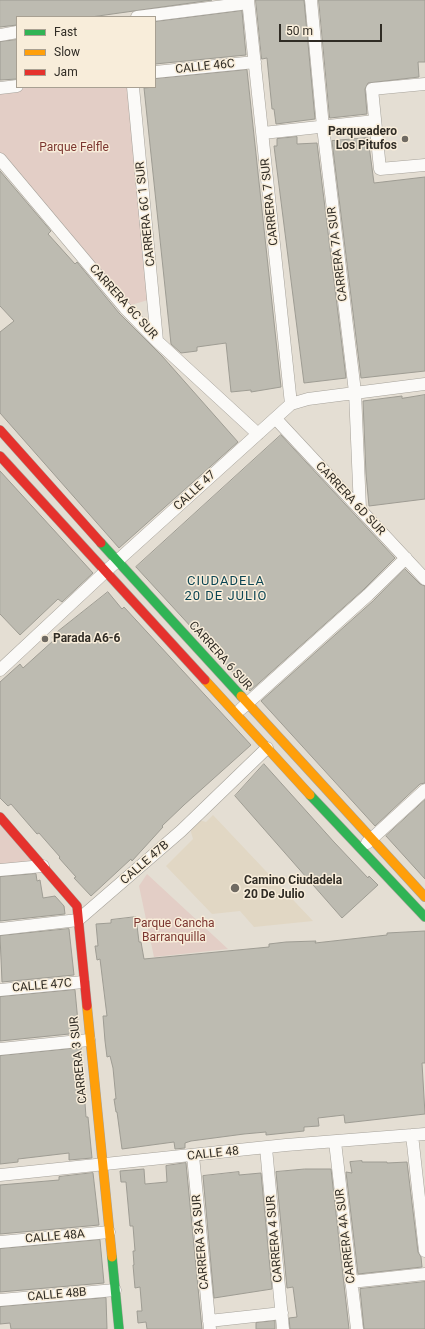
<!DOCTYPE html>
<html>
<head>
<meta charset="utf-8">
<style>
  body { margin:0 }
  #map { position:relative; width:425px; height:1329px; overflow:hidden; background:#e4ded3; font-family:Roboto,sans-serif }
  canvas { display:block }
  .legend { position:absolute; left:16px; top:16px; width:140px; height:72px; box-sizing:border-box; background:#f8edda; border:1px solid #a8a092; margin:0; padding:5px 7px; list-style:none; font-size:12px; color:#302c25 }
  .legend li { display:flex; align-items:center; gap:8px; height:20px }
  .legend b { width:20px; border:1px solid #a8a092 }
  .scale { position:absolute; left:279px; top:24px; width:103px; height:18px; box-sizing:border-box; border:2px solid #302c25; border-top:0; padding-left:5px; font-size:12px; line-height:14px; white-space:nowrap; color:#302c25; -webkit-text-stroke:3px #f8edda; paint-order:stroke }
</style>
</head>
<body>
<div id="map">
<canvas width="425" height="1329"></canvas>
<ul class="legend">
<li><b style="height:5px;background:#30b455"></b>Fast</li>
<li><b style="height:5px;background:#ff9f0a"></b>Slow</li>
<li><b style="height:5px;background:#e5322d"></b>Jam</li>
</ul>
<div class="scale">50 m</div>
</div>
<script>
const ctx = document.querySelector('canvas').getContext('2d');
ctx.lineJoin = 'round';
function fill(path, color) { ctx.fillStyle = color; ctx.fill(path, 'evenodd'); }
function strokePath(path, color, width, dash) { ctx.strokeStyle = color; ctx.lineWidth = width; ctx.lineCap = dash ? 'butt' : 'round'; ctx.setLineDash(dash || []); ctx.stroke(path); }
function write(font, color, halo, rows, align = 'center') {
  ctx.font = font + ' Roboto,sans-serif'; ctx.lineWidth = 3; ctx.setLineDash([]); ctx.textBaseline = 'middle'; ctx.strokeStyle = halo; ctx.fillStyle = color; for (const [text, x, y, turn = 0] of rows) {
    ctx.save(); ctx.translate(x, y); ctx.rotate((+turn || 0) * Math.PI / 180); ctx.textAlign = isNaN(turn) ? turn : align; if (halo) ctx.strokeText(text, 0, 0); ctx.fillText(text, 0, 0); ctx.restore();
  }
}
fill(new Path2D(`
  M213,815L313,921L254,927L240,911L212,914L166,866L193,839L191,832L192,824L199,820L206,822Z`), '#e1d7c4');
fill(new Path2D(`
  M22,87H129L151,299L128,306L0,156V89Z
  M0,822L39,866L0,870Z
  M147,874L228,949L154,957L139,886Z`), '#e3cec6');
const building = new Path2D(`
  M0,0H212L91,17H17V25L0,27Z
  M256,0H304L315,119L276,124L274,109H272L267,58L262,59Z
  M319,0H425V62H418L419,77L368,83L365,89L367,114L330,118Z
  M242,11L246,55L155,64V22Z
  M17,40V79L0,80V42Z
  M247,70L281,387L251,392V390L231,392L226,343L197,347V351L181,353L171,344L144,88L155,87V79Z
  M297,137V144L317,143L346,378L304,383L274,146H277V139Z
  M368,138L374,183L425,177V371L361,378L332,141Z
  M0,171L51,231L48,234L75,264L77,262L119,313L162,356L238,442L119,548L0,413V332L14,321L0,306Z
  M425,395V499L369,506L366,474L363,401L402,396V398Z
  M281,435L395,558L363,590L250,691L136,567Z
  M0,471L93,573L62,602L58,599L20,635L0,614Z
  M405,569L420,584L425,586V783L420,784L375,826L261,701L373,601Z
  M108,592L122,609L124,607L251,745L184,805L162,826L163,827L132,861L131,859L91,896L74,878L76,877L59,858L60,857L39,833L37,834L11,804L8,806L0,798V682L20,664L23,668L54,640L52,637L57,632Z
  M264,764L334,842L368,878L369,876L378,885L342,918L235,796Z
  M425,800V879L386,836Z
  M36,874L37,881L40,880L43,898L55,896L64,906L65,914L0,921V877Z
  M136,917L139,942H141L144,959L269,947V944L286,942L316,941L315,943L387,935V933L425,931V1063H422L425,1114L345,1123L344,1115L318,1118L319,1126L304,1127V1131L266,1135V1132L244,1134L191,1141L185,1143V1148L175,1149L174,1142L122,1149L117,1112H116L114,1099H116L113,1068L110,1056L107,1057L105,1041L103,1016H107L100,959L97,960L95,946H98L96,924L111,923V920Z
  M69,929L74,975L2,982L0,936Z
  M75,990L79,1033L0,1041V997Z
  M81,1048L86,1117H88L92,1158L69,1160V1153L18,1159V1162L0,1164V1056Z
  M362,1161V1162H387V1163L407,1162L418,1252L421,1257L422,1267L358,1274L346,1172L352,1173L350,1162Z
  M186,1163L202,1329H147L146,1322L138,1323L137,1311H142L140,1287L135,1288L133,1265H134L133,1251H135L133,1226H130L126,1182H121L120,1171L144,1169L145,1184L167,1182L166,1166Z
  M305,1169H331L349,1329H290L289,1318L297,1317L293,1287L287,1288L276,1172Z
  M239,1172V1175L261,1173L272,1289L214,1298L203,1176Z
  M93,1173L99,1225L0,1234V1185L59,1180V1177Z
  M100,1240L104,1283L0,1292V1249Z
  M425,1282V1329H364L360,1289Z
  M106,1298L107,1329H11L10,1323L0,1324V1307Z
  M275,1321V1329H256V1323Z`);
fill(building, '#bdbbb1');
strokePath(building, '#9e9c93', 1);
const street = new Path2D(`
  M248,0L291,404
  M311,0L323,127L355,392L360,509
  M137,17L248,3
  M0,35L17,32
  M155,72L255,62
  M425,84L372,89L380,169L425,165
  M133,87L157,341
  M0,88L17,86
  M263,133L375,121
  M0,159L125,308L157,341L258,434
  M276,419L425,579
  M0,670L105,572L291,404L308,399L425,384
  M241,709L368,595L406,558
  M367,843L425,790
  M0,870L43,866
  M0,929L78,920L181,831L267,748
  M0,990L83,982
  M0,1049L89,1040
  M412,1135L425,1251
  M335,1142L357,1329
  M266,1148L283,1329
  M193,1156L210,1329
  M0,1175L286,1145L425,1134
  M0,1242L109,1232
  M351,1282L425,1274
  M0,1300L115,1290
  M209,1321L282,1313`);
const fast = new Path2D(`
  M101,543L241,696
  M310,795L425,917
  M112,1257L119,1329`);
const slow = new Path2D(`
  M205,680L310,795
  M241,696L425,897
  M87,1006L112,1257`);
const jam = new Path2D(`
  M0,430L101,543
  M0,456L205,680
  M0,817L77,906L87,1006`);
strokePath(street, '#a6a29a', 13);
strokePath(fast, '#a6a29a', 10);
strokePath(slow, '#a6a29a', 10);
strokePath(jam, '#a6a29a', 10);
strokePath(street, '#fbfaf8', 12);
strokePath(fast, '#30b455', 9);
strokePath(slow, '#ff9f0a', 9);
strokePath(jam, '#e5322d', 9);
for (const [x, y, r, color] of [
  [405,139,4,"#6f6a62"],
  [45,639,4,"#6f6a62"],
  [235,888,5,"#6f6a62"]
]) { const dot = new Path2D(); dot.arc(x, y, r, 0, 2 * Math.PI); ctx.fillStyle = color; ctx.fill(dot); strokePath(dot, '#f8edda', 1.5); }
write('12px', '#302c25', '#f8edda', [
  ["CALLE 46C",205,67,-6],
  ["CARRERA 7 SUR",270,202,-96],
  ["CARRERA 6C 1 SUR",146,214,-96],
  ["CARRERA 7A SUR",338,254,-97],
  ["CARRERA 6C SUR",123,302,48],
  ["CALLE 47",195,491,-43],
  ["CARRERA 6D SUR",350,499,47],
  ["CARRERA 6 SUR",220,656,48],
  ["CALLE 47B",145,863,-41],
  ["CALLE 47C",42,986,-5],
  ["CARRERA 3 SUR",79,1060,-96],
  ["CALLE 48",213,1154,-6],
  ["CARRERA 4A SUR",346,1236,-97],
  ["CALLE 48A",55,1237,-5],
  ["CARRERA 4 SUR",275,1239,-95],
  ["CARRERA 3A SUR",201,1242,-95],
  ["CALLE 48B",57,1295,-5]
]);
write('bold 12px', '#302c25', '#f8edda', [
  ["Parqueadero",397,132,"right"],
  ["Los Pitufos",397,146,"right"],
  ["Parada A6-6",53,639],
  ["Camino Ciudadela",244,881],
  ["20 De Julio",244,895]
], 'left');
write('12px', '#7c3731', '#f8edda', [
  ["Parque Felfle",74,148],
  ["Parque Cancha",174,924],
  ["Barranquilla",174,938]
]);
ctx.letterSpacing = '1px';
write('13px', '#0c4553', '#f8edda', [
  ["CIUDADELA",226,582],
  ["20 DE JULIO",226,597]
]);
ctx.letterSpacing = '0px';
</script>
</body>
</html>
